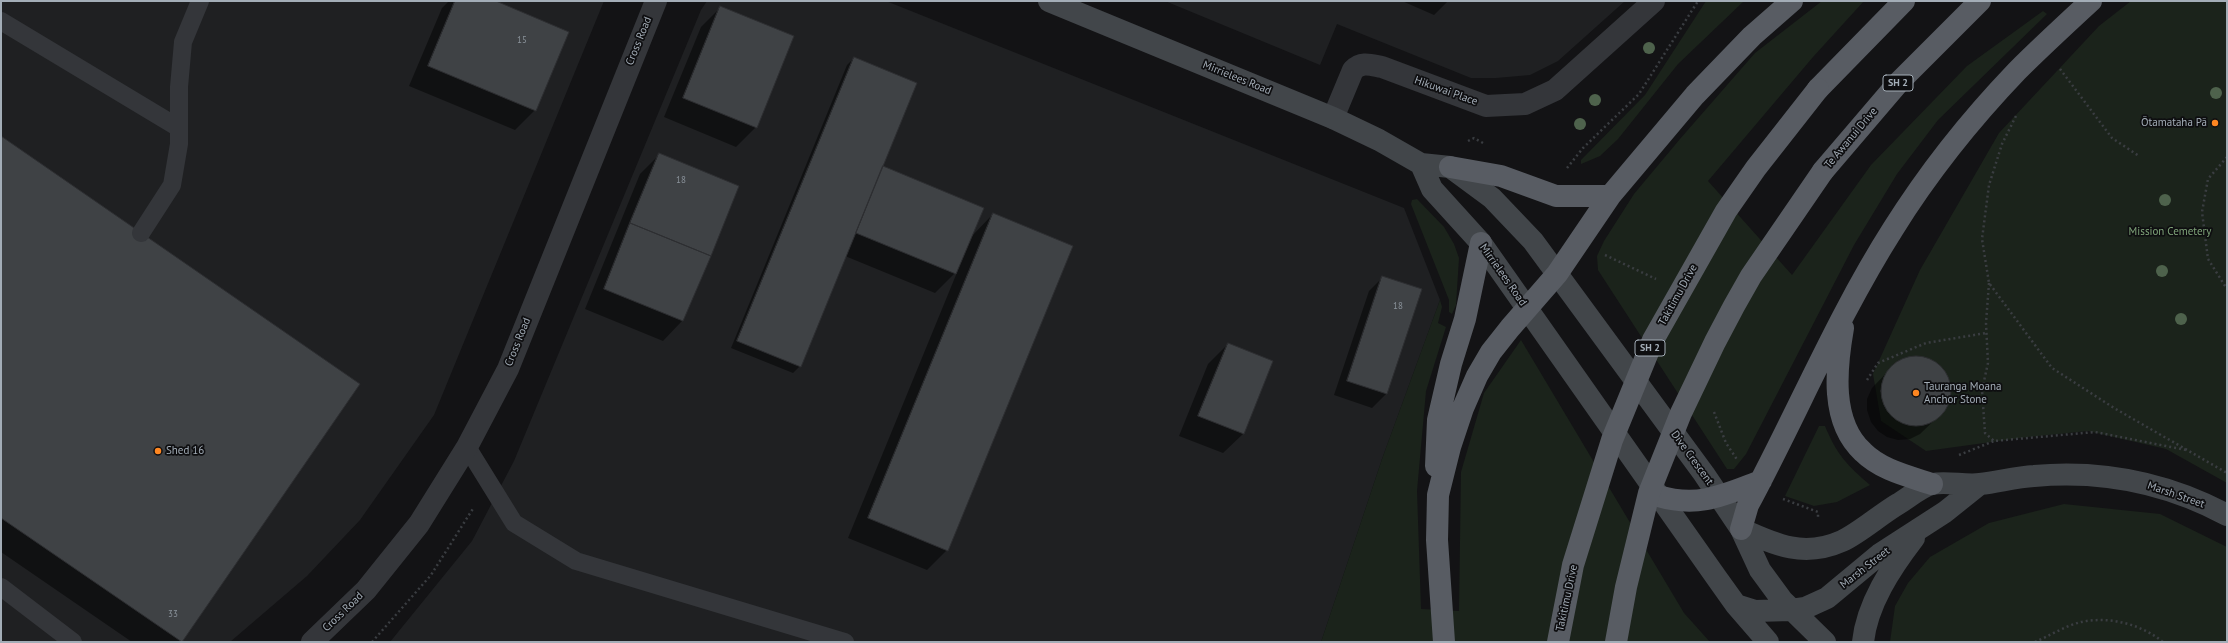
<!DOCTYPE html>
<html>
<head>
<meta charset="utf-8">
<style>
  body { margin:0 }
  #map { position:relative; width:2228px; height:643px; overflow:hidden; background:#131315; font-family:"PT Sans",sans-serif }
  canvas { display:block }
  .frame { position:absolute; inset:0; border:2px solid #a3adb7; pointer-events:none }
</style>
</head>
<body>
<div id="map">
<canvas width="2228" height="643"></canvas>
<div class="frame"></div>
</div>
<script>
const ctx = document.querySelector('canvas').getContext('2d');
ctx.lineJoin = 'round';
function fill(path, color) { ctx.fillStyle = color; ctx.fill(path, 'evenodd'); }
function strokePath(path, color, width, dash) { ctx.strokeStyle = color; ctx.lineWidth = width; ctx.lineCap = dash ? 'butt' : 'round'; ctx.setLineDash(dash || []); ctx.stroke(path); }
function write(font, color, halo, rows, align = 'center') {
  ctx.font = font + ' "PT Sans",sans-serif'; ctx.lineWidth = 3.5; ctx.setLineDash([]); ctx.textBaseline = 'middle'; ctx.strokeStyle = halo; ctx.fillStyle = color; for (const [text, x, y, turn = 0] of rows) {
    ctx.save(); ctx.translate(x, y); ctx.rotate((+turn || 0) * Math.PI / 180); ctx.textAlign = isNaN(turn) ? turn : align; if (halo) ctx.strokeText(text, 0, 0); ctx.fillText(text, 0, 0); ctx.restore();
  }
}
fill(new Path2D(`
  M1,1H604L434,415L360,520L307,576L230,642H1Z
  M707,1H886L1404,208L1440,300L1382,459L1321,642H390L472,541L514,461L701,10Z
  M1165,1H1625L1558,61L1530,75L1496,78H1471L1337,24L1320,65Z`), '#1f2022');
fill(new Path2D(`
  M1706,1H1744L1678,64L1618,139L1600,156L1581,164V160L1645,95Z
  M1822,1H1864L1813,57L1708,181L1792,275L1871,165L1967,66L2043,11L2047,14L1938,120L1897,174L1854,245L1746,454L1734,469H1727L1598,270L1597,256L1604,241L1634,194L1680,139L1755,53Z
  M2131,1H2227V483L2166,449L2088,431L2028,437L1926,451L1881,421L1873,374L1920,270L1999,133L2099,26Z
  M1417,199L1444,227L1454,244L1459,258L1456,305L1452,314L1449,312V300L1411,204L1412,200Z
  M1440,300L1442,307L1438,323L1446,327L1426,391L1417,491L1421,609L1459,611L1461,472L1484,393L1521,340L1684,613L1710,642H1321L1382,459Z
  M1819,426H1825C1837,455 1847,465 1870,485L1837,502L1814,506L1785,496Z
  M2064,504L2160,514L2227,547V642H1890L1895,606L1908,583L1930,557L1989,523Z`), '#1b231b');
fill(new Path2D(`
  M449,1H493L568,32L535,110L515,130L409,86L442,8Z
  M1402,1H1448L1434,15Z
  M721,7L756,127L736,147L664,117L701,27Z
  M854,58L880,170L971,237L993,214L947,550L927,570L848,538L958,270L935,293L845,256L800,366L793,373L731,348L847,65Z
  M1,137L359,384L181,642H132L1,552Z
  M660,154L682,321L663,341L585,309L640,174Z
  M1383,277L1386,394L1372,408L1334,395L1369,291Z
  M1228,344L1272,362L1243,434L1223,453L1179,436L1208,364Z
  M1925,357L1935,362L1943,370L1948,379L1950,390L1948,401L1944,411L1920,434L1910,439L1898,440L1887,437L1878,431L1871,422L1867,410V399L1872,388L1894,365L1903,359Z`), '#0007');
const building = new Path2D(`
  M455,1H496L569,32L536,111L428,66Z
  M720,6L794,36L757,128L683,98Z
  M854,57L917,83L801,367L737,341Z
  M1,136L360,384L182,642L1,518Z
  M659,153L739,186L711,256L630,223Z
  M883,166L984,208L956,274L856,233Z
  M993,213L1073,246L948,551L868,518Z
  M630,223L711,256L683,321L604,289Z
  M1382,276L1422,289L1387,394L1347,381Z
  M1228,343L1273,361L1244,434L1198,416Z
  M1881 391a35 35 0 1 1 70 0a35 35 0 1 1-70 0Z`);
fill(building, '#3f4245');
strokePath(building, '#2d2e31', 1);
strokePath(new Path2D(`
  M2060,69L2112,138L2139,156
  M2016,116L2002,144L1989,185L1982,239L1989,283L2052,368L2114,408L2227,473
  M1468,141L1474,138L1483,143
  M2227,157L2208,179L2202,212L2208,259L2227,289
  M1567,168L1583,148L1639,94L1698,1
  M1605,255L1656,279
  M1989,283L1986,323L1988,363L1982,390L1985,433L1994,441L2095,432L2186,450
  M1867,380L1878,363L1926,343L1986,333
  M1714,412L1726,443L1738,461
  M1959,455L1994,441
  M1783,499L1818,512V519
  M372,642L431,575L474,507
  M2035,642C2049,636 2065,626 2081,622C2109,616 2141,624 2163,642`), '#3a3d41', 2.5, [2, 3]);
strokePath(new Path2D(`
  M1,21L179,128
  M141,233L172,185L179,144V87L183,42L200,1
  M467,447L514,523L576,561L845,642
  M1,587L73,642`), '#34363a', 18);
strokePath(new Path2D(`
  M1333,118L1353,70C1362,61 1371,65 1382,67L1486,106L1525,104L1555,90L1654,1
  M312,642L366,590L419,524L467,447L508,369L656,1`), '#34363a', 22);
strokePath(new Path2D(`
  M1049,1L1333,118L1379,140L1421,164L1450,167L1492,198L1533,241L1704,474L1741,529L1760,570L1782,600L1825,642
  M1421,164L1432,189L1481,243L1716,577L1736,605L1768,642
  M1741,529C1776,545 1804,558 1842,541C1858,534 1881,514 1898,504C1908,498 1921,487 1932,484C1947,481 1965,486 1980,484C1998,482 2016,477 2034,476C2101,470 2167,483 2227,515
  M1736,605L1755,611L1791,610L1805,608L1827,598L1880,554L1945,512L1980,484
  M1863,642C1867,604 1891,568 1914,538`), '#42464a', 22);
strokePath(new Path2D(`
  M1818,89L1904,1
  M1450,167L1501,176L1556,196H1610
  M1823,171L1899,82L1980,1
  M1843,328C1836,368 1830,422 1863,452C1881,470 1908,476 1932,484
  M1436,466L1438,420L1451,364L1465,319L1481,243
  M1658,496C1699,508 1724,495 1761,481
  M1741,529L1748,505C1797,414 1837,317 1893,229C1928,173 1971,119 2017,71C2041,47 2066,24 2091,1
  M1444,642L1437,540L1438,495L1450,447L1463,408L1477,376L1491,352L1510,328L1557,274L1610,196L1695,95L1752,36L1792,1`), '#585c63', 22);
strokePath(new Path2D(`
  M1558,642L1573,565L1612,440L1653,340L1726,211L1756,168L1818,89
  M1616,642L1626,587L1649,493L1681,413L1715,342L1734,306L1751,276L1823,171`), '#585c63', 22);
ctx.fillStyle = '#4e624c';
for (const [x, y] of [
  [1649,48],
  [2216,93],
  [1595,100],
  [1580,124],
  [2165,200],
  [2162,271],
  [2181,319]
]) { ctx.beginPath(); ctx.arc(x, y, 6, 0, 2 * Math.PI); ctx.fill(); }
for (const [x, y, r, color] of [
  [2215,123,4,"#ff8721"],
  [1916,393,4,"#ff8721"],
  [158,451,4,"#ff8721"]
]) { const dot = new Path2D(); dot.arc(x, y, r, 0, 2 * Math.PI); ctx.fillStyle = color; ctx.fill(dot); strokePath(dot, '#0e0e10', 1.5); }
write('9px', '#8a929a', null, [
  ["15",522,40],
  ["18",681,180],
  ["18",1398,306],
  ["33",173,614]
]);
for (const [x, y, w] of [
  [1898,83,30],
  [1650,348,30]
]) { const box = new Path2D(); box.roundRect(x - w / 2, y - 8, w, 16, 3); ctx.fillStyle = '#0e0e10'; ctx.fill(box); strokePath(box, '#a3adb7', 1); }
write('bold 10px', '#a3adb7', null, [
  ["SH 2",1898,83],
  ["SH 2",1650,348]
]);
write('11px', '#a3adb7', '#0e0e10', [
  ["Cross Road",639,41,-68],
  ["Mirrielees Road",1237,78,22],
  ["Hikuwai Place",1446,91,20],
  ["Te Awanui Drive",1851,138,-50],
  ["Mirrielees Road",1503,275,55],
  ["Takitimu Drive",1678,295,-61],
  ["Cross Road",518,342,-68],
  ["Dive Crescent",1692,458,54],
  ["Marsh Street",2176,495,19],
  ["Marsh Street",1865,568,-38],
  ["Takitimu Drive",1567,598,-78],
  ["Cross Road",343,612,-44]
]);
write('11px', '#a3adb7', '#0e0e10', [
  ["Ōtamataha Pā",2207,123,"right"],
  ["Tauranga Moana",1924,387],
  ["Anchor Stone",1924,400],
  ["Shed 16",166,451]
], 'left');
write('11px', '#7fa379', '#0e0e10', [
  ["Mission Cemetery",2170,232]
]);
</script>
</body>
</html>
